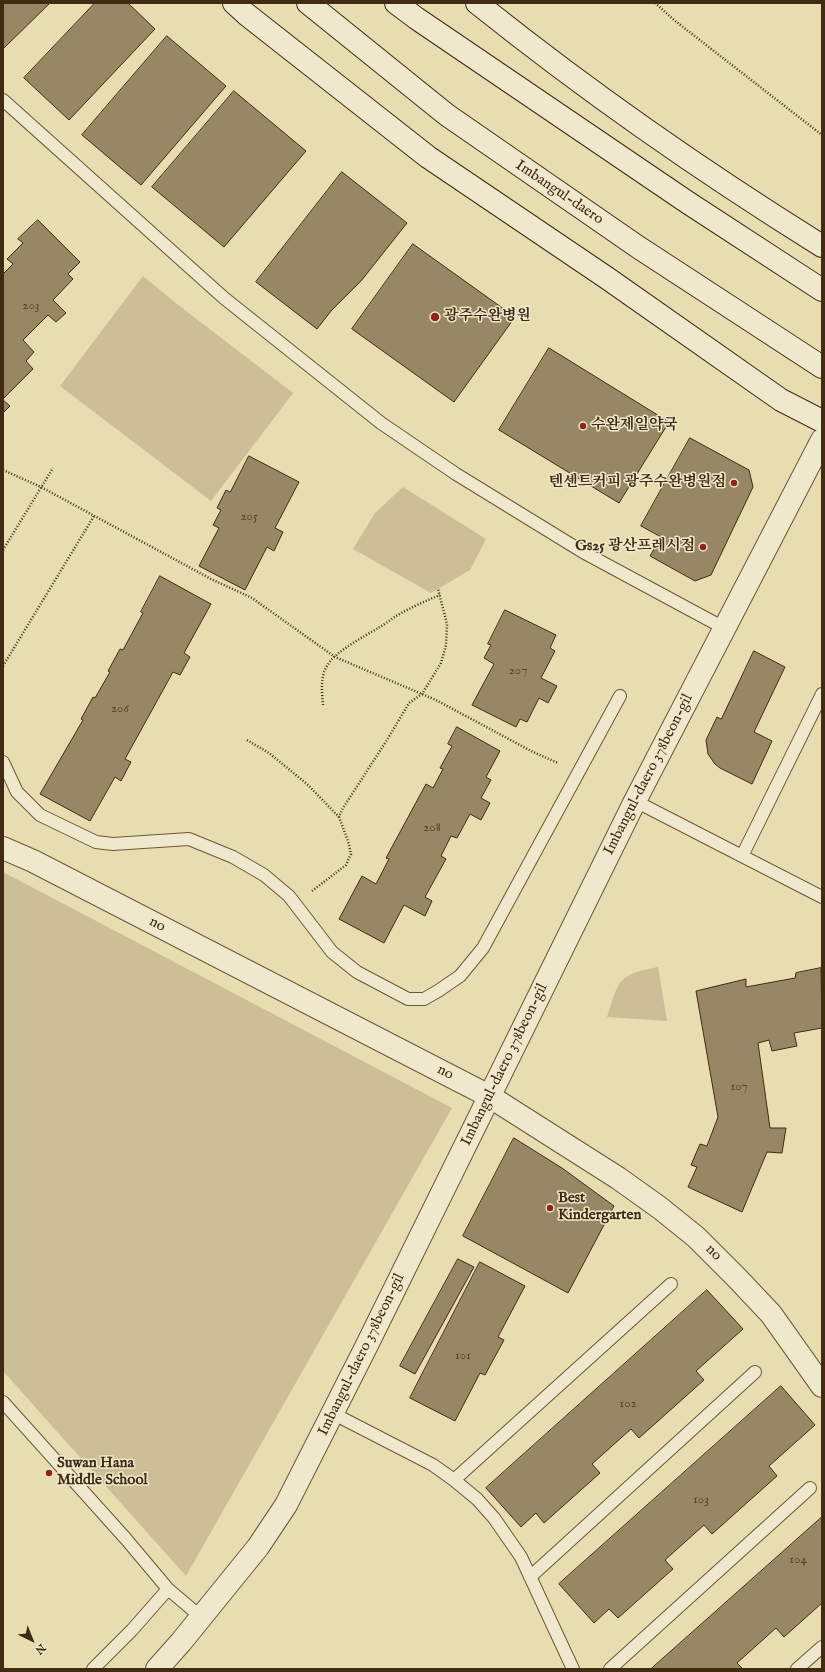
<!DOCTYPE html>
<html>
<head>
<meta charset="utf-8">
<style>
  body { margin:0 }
  #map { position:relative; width:825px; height:1672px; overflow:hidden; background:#e8dcb1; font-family:"IM FELL English",serif }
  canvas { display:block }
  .frame { position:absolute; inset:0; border:4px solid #412b13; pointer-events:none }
  .north { position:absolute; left:12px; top:1620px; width:40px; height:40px; -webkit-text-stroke:3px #f0e8cc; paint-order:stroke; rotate:137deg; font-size:11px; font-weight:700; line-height:16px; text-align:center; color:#412b13 }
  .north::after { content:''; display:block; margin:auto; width:14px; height:18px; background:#412b13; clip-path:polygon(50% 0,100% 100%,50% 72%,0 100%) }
</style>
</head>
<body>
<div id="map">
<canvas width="825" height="1672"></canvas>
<div class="frame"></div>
<div class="north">N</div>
</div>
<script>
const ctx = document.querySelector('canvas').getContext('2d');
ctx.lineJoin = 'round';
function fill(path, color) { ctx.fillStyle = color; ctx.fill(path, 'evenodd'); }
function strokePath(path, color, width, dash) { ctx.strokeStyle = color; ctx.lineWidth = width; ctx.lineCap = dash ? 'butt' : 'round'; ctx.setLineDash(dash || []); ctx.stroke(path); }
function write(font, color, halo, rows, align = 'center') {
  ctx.font = font + ' "IM FELL English","Noto Serif KR",serif'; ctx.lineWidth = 3; ctx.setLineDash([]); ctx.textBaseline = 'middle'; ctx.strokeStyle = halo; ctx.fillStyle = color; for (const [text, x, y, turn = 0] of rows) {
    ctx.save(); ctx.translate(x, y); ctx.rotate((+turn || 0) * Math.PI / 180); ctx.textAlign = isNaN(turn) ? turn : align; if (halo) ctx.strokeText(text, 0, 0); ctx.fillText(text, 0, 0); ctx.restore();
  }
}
fill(new Path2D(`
  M143,276L177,304L293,393L211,501L60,386Z
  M403,487L486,539L470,570L431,593L353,549L375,513Z
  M3,872L452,1108L186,1576L3,1371Z
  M658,967L667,1021L607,1017C612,1004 615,982 628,976C636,971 648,969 658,967Z`), '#ccbe96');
const building = new Path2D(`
  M3,3H50L3,49Z
  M95,3H128L155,29L69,120L24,78Z
  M167,36L226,86L141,185L82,135Z
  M234,91L306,151L224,247L152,187Z
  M342,172L407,223L361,281L331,311L317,329L256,282Z
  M38,220L80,262L68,274L73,279L53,300L66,313L56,322L48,315L23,340L34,352L26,361L33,369L3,399V274L13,264L7,259L23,243L18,239Z
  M413,244L515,317L454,402L352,329Z
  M549,348L669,422L619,503L499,430Z
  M3,400L10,406L3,413Z
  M690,438L749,470L753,487L711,575L695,581L650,556L661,537L641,526Z
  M249,456L299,482L275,528L283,532L274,551L267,547L245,590L199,566L219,528L213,525L221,510L217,508L226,490L230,492Z
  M160,576L211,604L184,653L190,657L180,675L173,672L125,759L131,762L121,781L115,777L90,821L40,794L83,720L81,719L93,697L95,698L110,672L108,671L120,649L123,650L143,613L141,612Z
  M505,610L556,635L550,648L555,651L541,678L557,686L548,703L539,698L527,722L520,719L516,727L472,705L494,664L484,658L491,645L488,644Z
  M754,651L785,667L754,732L772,741L752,784L720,768L715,764L708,754L706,740L717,717L721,719Z
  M457,727L500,751L486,777L491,780L481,798L490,803L481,820L470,814L457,838L451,836L441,856L446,859L425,897L432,901L425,916L404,905L384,943L339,919L362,876L376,884L389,859L386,858L426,784L433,788L443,769L440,768L452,746L448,744Z
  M821,968L822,1028L794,1033L797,1046L772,1051L769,1040L758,1043L770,1128H786L782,1153L767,1152L742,1212L688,1187L697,1167L691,1165L700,1144L707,1146L718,1117L696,991L746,979V987L795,978L796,973Z
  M514,1138L562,1168L614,1206L568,1293L463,1236Z
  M458,1259L474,1267L415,1374L400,1366Z
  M480,1262L525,1286L498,1337L504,1340L485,1375L480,1373L455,1421L410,1398Z
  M707,1290L743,1329L696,1371L704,1380L639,1438L631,1429L592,1464L600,1473L544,1523L536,1513L521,1527L486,1488Z
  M781,1386L815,1425L769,1466L777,1476L712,1534L704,1525L665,1560L673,1569L618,1618L609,1609L594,1623L559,1584Z
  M822,1517V1603L784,1637L776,1628L737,1663L743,1669H651Z`);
fill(building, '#988765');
strokePath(building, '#412b13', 1);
const lane = new Path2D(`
  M3,100L224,298L381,423L456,474L583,552L724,628
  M3,762L17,792L40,815L96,842L113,844L189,839L233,857L264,875L289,896L332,952L357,972L408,999H424L438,991L460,976L483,948L620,696
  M635,801L742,856L822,694
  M742,856L822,897
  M3,1402L126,1539L168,1589L201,1617
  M332,1413L433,1465L454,1480L477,1499L494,1518L521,1557L573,1669
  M454,1480L671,1284
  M530,1577L755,1372
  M93,1669L132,1630L168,1589
  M610,1669L810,1488
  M797,1669L822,1647`);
const street = new Path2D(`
  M3,848L33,861L489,1096L618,1178L660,1208L696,1237L737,1278L771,1314L822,1386
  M157,1669L181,1642L258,1547L286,1505L366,1347L635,801L822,440`);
const secondary = new Path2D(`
  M234,3L246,14L428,157L607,278L781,400L822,421
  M308,3L447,115L638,247L822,367
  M396,3L416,18L687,202L822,290
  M477,3C587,91 703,172 822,246`);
strokePath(lane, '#6b573a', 14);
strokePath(street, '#6b573a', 24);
strokePath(secondary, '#412b13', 24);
strokePath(new Path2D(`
  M655,3L674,20L822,135
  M3,470L41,487L211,579L252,598L335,657L436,700L533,752L558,763
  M3,550L53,468
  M3,666L94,516
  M323,705C322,692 320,677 327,666C335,651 364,637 378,628C384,625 390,620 396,616C410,608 425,601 440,595
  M247,740L269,753L307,784L339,817
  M312,891L346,865L351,854L348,841L339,817L343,808L387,740L409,703L422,694L441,663L446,645L447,624L438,589`), '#412b13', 2.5, [1, 2]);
strokePath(lane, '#f0e8cc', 12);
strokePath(street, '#f0e8cc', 22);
strokePath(secondary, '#f0e8cc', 22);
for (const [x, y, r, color] of [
  [435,317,5,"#8f2418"],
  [583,426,4,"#8f2418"],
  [734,483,4,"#8f2418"],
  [703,547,4,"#8f2418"],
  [550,1208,4,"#8f2418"],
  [49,1473,4,"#8f2418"]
]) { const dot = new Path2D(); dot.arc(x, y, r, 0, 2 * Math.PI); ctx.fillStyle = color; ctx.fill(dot); strokePath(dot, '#f0e8cc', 1.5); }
write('13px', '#574228', null, [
  ["203",31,306],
  ["205",249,517],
  ["207",518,671],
  ["206",120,709],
  ["208",432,828],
  ["107",739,1087],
  ["101",463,1356],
  ["102",628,1404],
  ["103",701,1500],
  ["104",798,1560]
]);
write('15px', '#412b13', '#f0e8cc', [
  ["Imbangul-daero",559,193,34],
  ["Imbangul-daero 378beon-gil",649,775,-63],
  ["no",157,925,27],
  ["Imbangul-daero 378beon-gil",505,1065,-64],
  ["no",445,1073,27],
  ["no",713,1253,45],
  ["Imbangul-daero 378beon-gil",362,1355,-64]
]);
write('bold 15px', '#412b13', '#f0e8cc', [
  ["광주수완병원",444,317],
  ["수완제일약국",591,426],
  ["텐센트커피 광주수완병원점",726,483,"right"],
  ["Gs25 광산프레시점",695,547,"right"],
  ["Best",558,1199],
  ["Kindergarten",558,1216],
  ["Suwan Hana",57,1464],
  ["Middle School",57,1481]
], 'left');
</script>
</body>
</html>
